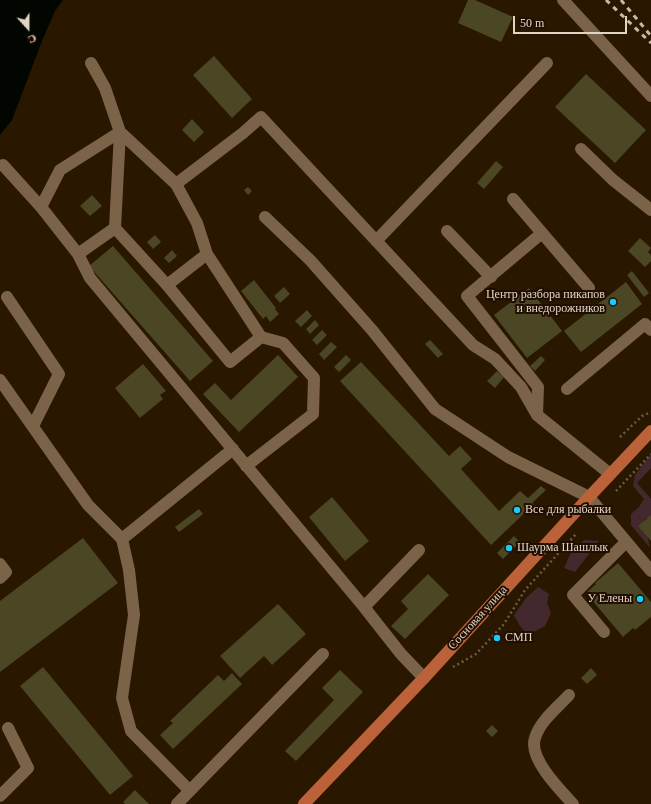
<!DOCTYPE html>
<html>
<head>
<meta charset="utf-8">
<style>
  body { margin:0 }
  #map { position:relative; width:651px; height:804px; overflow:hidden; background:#2a1700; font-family:Georgia,serif }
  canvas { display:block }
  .north { position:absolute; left:8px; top:8px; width:40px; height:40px; -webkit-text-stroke:3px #200e00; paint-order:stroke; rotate:159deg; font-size:11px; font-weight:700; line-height:16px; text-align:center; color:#e1d4c5 }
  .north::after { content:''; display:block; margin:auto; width:14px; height:18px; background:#e1d4c5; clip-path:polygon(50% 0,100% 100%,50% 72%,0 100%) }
  .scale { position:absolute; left:513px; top:16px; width:114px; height:18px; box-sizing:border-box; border:2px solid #e1d4c5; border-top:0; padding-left:5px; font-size:12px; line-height:14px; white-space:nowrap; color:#e1d4c5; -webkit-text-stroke:3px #200e00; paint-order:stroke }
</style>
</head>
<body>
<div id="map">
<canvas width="651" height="804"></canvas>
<div class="north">С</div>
<div class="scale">50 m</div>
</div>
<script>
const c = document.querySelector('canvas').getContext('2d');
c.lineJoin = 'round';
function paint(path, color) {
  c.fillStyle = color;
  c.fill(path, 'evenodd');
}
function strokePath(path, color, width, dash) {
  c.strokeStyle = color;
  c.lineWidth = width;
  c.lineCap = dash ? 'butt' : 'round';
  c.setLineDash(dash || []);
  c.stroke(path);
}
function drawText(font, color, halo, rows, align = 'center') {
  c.font = font + ' Georgia,serif';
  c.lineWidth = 4;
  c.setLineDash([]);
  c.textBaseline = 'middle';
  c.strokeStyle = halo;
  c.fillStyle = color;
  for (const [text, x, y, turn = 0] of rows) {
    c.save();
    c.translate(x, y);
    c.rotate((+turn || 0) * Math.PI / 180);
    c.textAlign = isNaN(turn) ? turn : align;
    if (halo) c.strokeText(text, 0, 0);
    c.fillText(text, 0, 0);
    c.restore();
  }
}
paint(new Path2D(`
  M651 454V468L637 483 651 499V518H646L641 525 648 538 650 548 631 525V514L639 507 644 499 633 486 635 475Z
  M584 540 599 541 575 572 564 568 571 552Z
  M538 587 549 594 547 603 551 613 545 626 528 635 520 626 514 615 526 598Z`), '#43292e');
paint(new Path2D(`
  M0 0H63L55 11 42 41 12 120 0 135Z`), '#010700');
paint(new Path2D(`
  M468 0H475L513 17 501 42 458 23Z
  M214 56 252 99 232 118 193 75Z
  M586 74 646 130 615 163 555 107Z
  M192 119 204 132 194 142 182 130Z
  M496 161 503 167 484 189 477 183Z
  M248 187 252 191 248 195 244 190Z
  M92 195 102 206 90 216 80 206Z
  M155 235 161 242 153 249 147 242Z
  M640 238 651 248 648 252 651 255V261L645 267 628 251Z
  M113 246 213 361 190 381 89 266Z
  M172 250 177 256 169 263 164 258Z
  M632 271 649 293 644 297 627 275Z
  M254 280 276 308 275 309 279 314 270 322 266 316 263 319 241 291Z
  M626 282 642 304 581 352 564 331Z
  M284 287 290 294 280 303 274 296Z
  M529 288 562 331 527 358 494 315Z
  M307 310 312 316 301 327 295 321Z
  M315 320 319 325 310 334 306 329Z
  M322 330 327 335 317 345 312 340Z
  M430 340 443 354 438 358 425 344Z
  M331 342 337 347 324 360 319 354Z
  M278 355 298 377 239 432 203 394 215 383 231 400Z
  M346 355 351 360 339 372 334 367Z
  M541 356 545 360 535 371 530 366Z
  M361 362 449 456 460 446 472 459 461 469 499 511 520 491 528 498 541 486 546 490 532 503 534 504 491 545 340 381Z
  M143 364 166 391 160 395 163 399 140 418 115 388Z
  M497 371 504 377 495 388 487 381Z
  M332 497 369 541 345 561 309 517Z
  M199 509 203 514 179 532 175 527Z
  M651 515V541L638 526Z
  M514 536 520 542 503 559 497 553Z
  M83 538 118 583 0 672V601Z
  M618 563 651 602V617L635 630 633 628 623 637 586 593 596 584 595 583Z
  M428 574 449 595 405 639 391 626 408 609 401 601Z
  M278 604 306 634 272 665 264 656 240 678 220 656Z
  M43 667 133 776 110 795 20 686Z
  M591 668 597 675 587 684 581 678Z
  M340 670 363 692 296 761 285 751 334 700 322 688Z
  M232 673 242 684 173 749 160 735 173 723 170 721 218 675 224 681Z
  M492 725 498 731 492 737 486 731Z
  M135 790 149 804H125L123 802Z`), '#4b4623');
strokePath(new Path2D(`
  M620 437 642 416 651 412
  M616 491 651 454
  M453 667 476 654 504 624 525 590 576 534`), '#6c5b47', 2.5, [2, 3]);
strokePath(new Path2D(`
  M563 0 651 96
  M581 149 613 180 651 210
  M3 165 41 207 78 254 90 278 364 607 401 654 424 678
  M176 184 243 133 261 117 473 345 495 359 521 387 537 415 610 474
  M513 199 589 288
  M41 207 60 170 120 132 176 184 197 223 207 254 261 337 283 343 314 378 313 414 246 466
  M265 217 310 260 372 330 435 409 508 457 589 497 651 571
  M115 228 167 285 230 362 261 337
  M447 231 491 277
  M376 241 547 63
  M78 254 115 228 120 132 105 88 91 63
  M167 285 207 254
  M7 297 59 374 33 426
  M0 380 88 505 122 539 129 570 134 615 122 698 131 731 190 791
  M567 389 645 324 651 330
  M537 415 538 387 467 296 542 233
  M122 539 233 449
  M0 564 6 572 0 578
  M364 607 419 550
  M604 632 573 595 626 542
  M569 695C558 707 540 721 535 738 528 758 560 790 573 804
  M0 796 28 768 8 728
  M177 804 323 654`), '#7a6348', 12);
strokePath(new Path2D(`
  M304 804 424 678 589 497 651 431`), '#bb623a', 12);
strokePath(new Path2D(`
  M606 0 651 43
  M621 0 651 36`), '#c7b9a9', 3, [5, 5]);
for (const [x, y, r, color] of [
  [613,302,4,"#1cc9fc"],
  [517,510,4,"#1cc9fc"],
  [509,548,4,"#1cc9fc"],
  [640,599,4,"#1cc9fc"],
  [497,638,4,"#1cc9fc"]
]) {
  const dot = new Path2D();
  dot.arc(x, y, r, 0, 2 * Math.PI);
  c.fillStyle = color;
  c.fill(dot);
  strokePath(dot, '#200e00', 1.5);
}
drawText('12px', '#e1d4c5', '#200e00', [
  ["Центр разбора пикапов",605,295,"right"],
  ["и внедорожников",605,309,"right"],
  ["Все для рыбалки",525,510],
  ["Шаурма Шашлык",517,548],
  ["У Елены",632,599,"right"],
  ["СМП",505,638]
], 'left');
drawText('12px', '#e1d4c5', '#200e00', [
  ["Сосновая улица",478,618,-48]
]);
</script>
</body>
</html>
